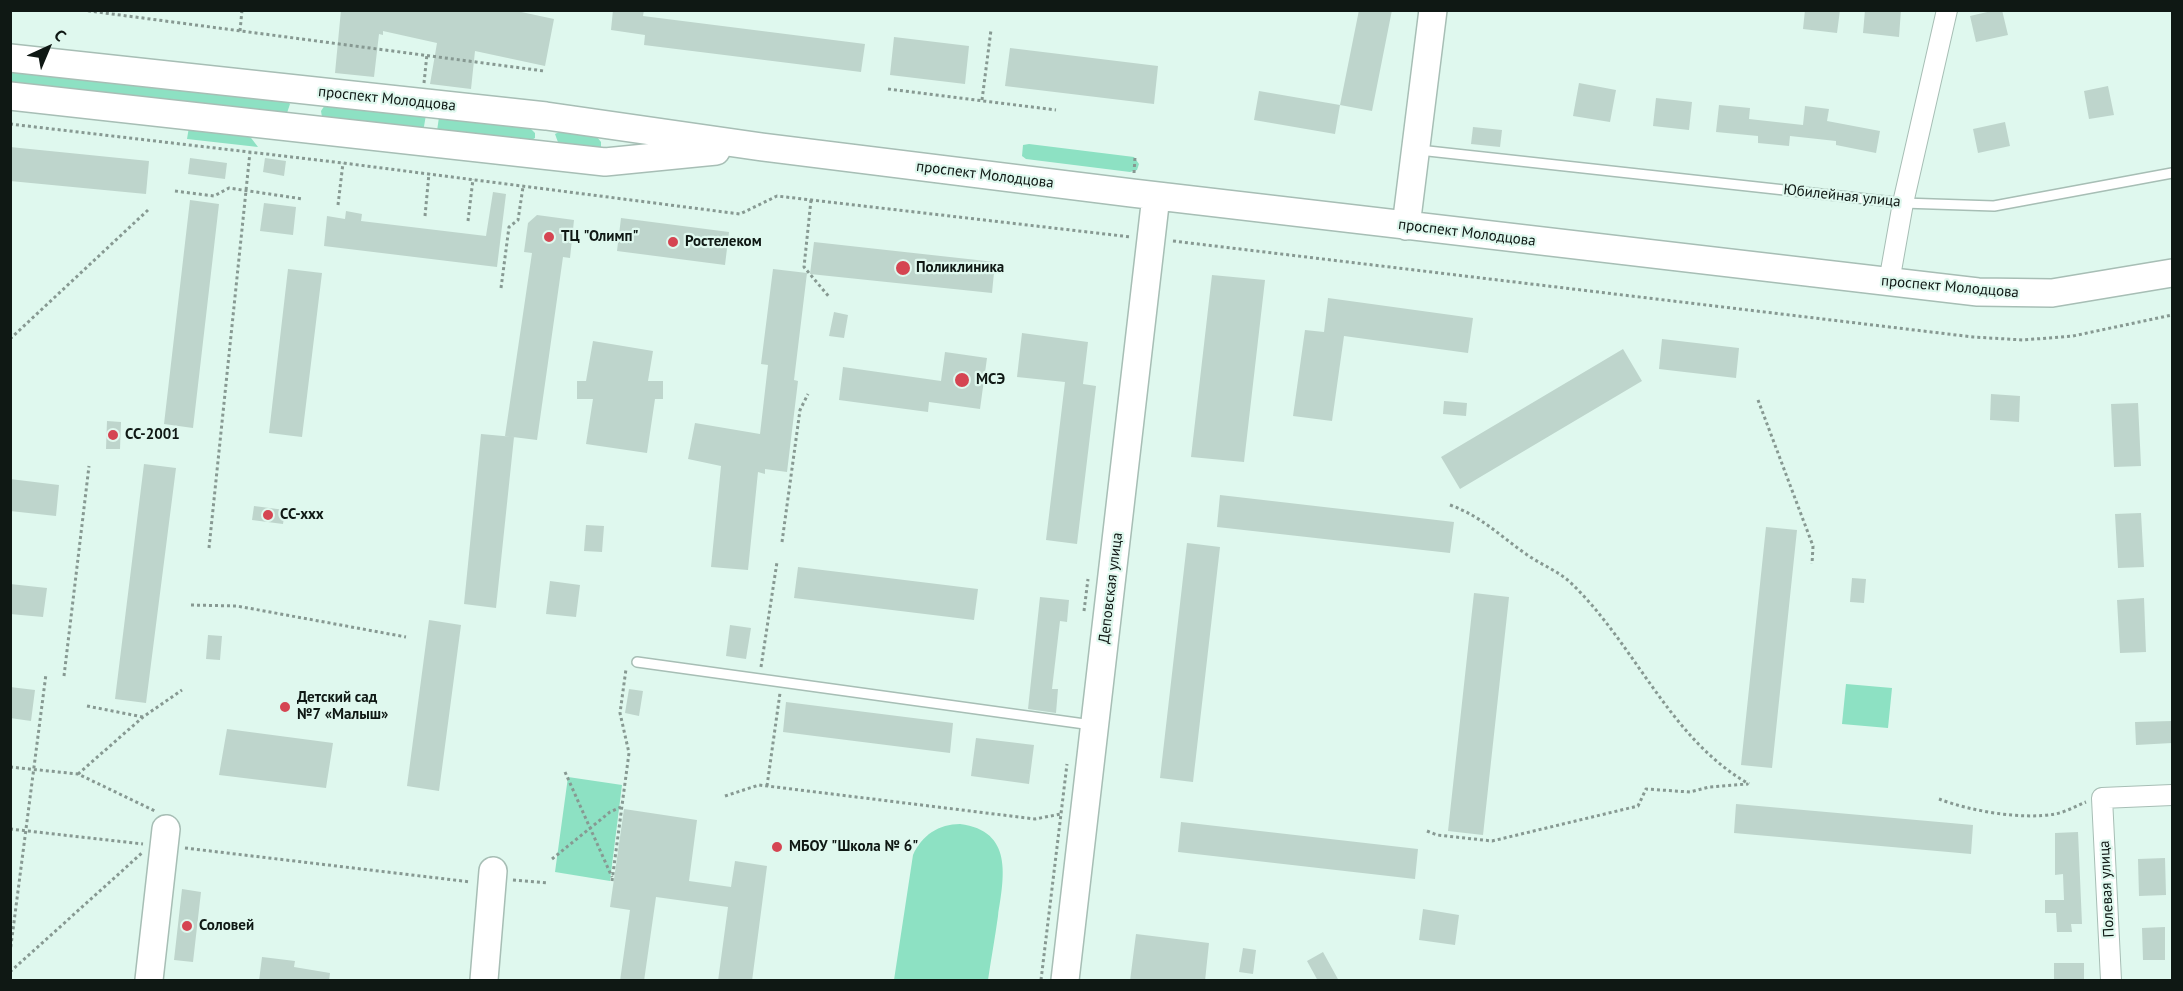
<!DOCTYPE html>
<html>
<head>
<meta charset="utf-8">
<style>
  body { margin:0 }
  #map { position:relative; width:2183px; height:991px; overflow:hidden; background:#dff8ee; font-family:"PT Sans",sans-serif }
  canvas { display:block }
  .frame { position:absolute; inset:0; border:12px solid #0f1814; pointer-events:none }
  .north { position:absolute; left:18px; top:18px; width:60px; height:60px; -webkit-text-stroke:4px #dff8ee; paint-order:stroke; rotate:44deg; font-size:16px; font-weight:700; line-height:24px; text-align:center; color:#0f1814 }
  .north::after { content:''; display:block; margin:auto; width:21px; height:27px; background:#0f1814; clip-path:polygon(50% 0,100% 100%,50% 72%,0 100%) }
</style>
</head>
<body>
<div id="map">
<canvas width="2183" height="991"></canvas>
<div class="frame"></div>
<div class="north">С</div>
</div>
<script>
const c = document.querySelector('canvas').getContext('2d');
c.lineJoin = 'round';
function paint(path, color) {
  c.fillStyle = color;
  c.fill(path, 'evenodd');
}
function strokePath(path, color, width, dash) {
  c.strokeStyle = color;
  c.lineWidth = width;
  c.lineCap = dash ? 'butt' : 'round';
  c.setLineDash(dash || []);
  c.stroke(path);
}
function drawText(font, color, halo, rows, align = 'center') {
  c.font = font + ' "PT Sans",sans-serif';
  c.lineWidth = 4.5;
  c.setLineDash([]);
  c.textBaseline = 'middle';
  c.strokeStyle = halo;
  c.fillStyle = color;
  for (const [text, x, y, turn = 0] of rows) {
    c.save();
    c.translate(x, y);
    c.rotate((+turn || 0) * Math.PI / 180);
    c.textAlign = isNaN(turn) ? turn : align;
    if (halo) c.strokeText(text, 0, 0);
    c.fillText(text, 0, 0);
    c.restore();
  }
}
paint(new Path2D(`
  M11 67 286 99 290 104 287 113 280 115 11 84Z
  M325 105 426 115 423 132 328 121 322 117 321 111Z
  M439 117 529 127 535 133V138L530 141 437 131Z
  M189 127 245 130 258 147 187 139Z
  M561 131 597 137 601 142V147L596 150 559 145 555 134Z
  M1029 144 1134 157 1139 164 1137 170 1130 172 1026 159 1022 156 1023 145Z
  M1846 684 1892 688 1888 728 1842 724Z
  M568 777 622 785 610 881 555 872Z
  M960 824C1014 831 1004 877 998 916 995 938 991 959 988 980H894L913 855C922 835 939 824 960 824Z`), '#8de1c3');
paint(new Path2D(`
  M341 10H512L554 19 545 66 475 51 471 89 430 84 437 43 383 31V35L379 34 374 77 335 73Z
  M613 10H644L643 16 865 44 861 72 644 45 645 35 611 30Z
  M1359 10H1392L1372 111 1340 105Z
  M1805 10H1840L1837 33 1803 29Z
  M1865 10H1901L1899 37 1863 33Z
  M1996 10H2002L2008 35 1976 42 1970 16Z
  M894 37 969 46 965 84 890 75Z
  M1010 48 1158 66 1154 104 1005 86Z
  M1579 83 1616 90 1610 122 1573 116Z
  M2108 86 2114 115 2089 119 2084 91Z
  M1259 91 1340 105 1335 134 1254 120Z
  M1656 98 1692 102 1689 130 1653 126Z
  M1719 105 1750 108 1749 119 1803 125 1805 106 1829 109 1827 121 1880 131 1876 153 1836 145V141L1790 136 1789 146 1758 143V136L1716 132Z
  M2005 122 2010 146 1978 153 1973 129Z
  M1473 127 1502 130 1500 147 1471 144Z
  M10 147 149 161 146 194 10 181Z
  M190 158 227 163 225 179 188 174Z
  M265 158 286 161 284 176 263 172Z
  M493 192 506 194 497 267 324 246 327 216 345 219 346 211 362 214 361 221 486 236Z
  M190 200 219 204 193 428 164 424Z
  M264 203 296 207 293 235 260 231Z
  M537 215 574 220 570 258 563 257 537 440 505 436 532 253 524 252 528 223Z
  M621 218 729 232 725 265 617 251Z
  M814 242 995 262 992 293 810 274Z
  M288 269 322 273 302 437 269 433Z
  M773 269 807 273 794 380 798 381 787 472 765 469V474L758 472 748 570 711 567 721 466 688 459 695 423 760 434 768 365 761 364Z
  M1212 275 1265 280 1244 462 1191 457Z
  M1328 298 1473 318 1468 353 1344 336 1332 421 1293 416 1305 330 1324 332Z
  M834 312 848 315 844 338 829 336Z
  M1022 333 1088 342 1083 384 1096 386 1077 544 1046 540 1065 382 1017 377Z
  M1662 339 1739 348 1736 378 1659 369Z
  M593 341 653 351 648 381H663V399H655L647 453 586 444 593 399H577V381H586Z
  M1623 349 1642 381 1460 489 1441 457Z
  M945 352 987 358 980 409 929 402 928 412 839 400 843 367 941 381Z
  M1991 394 2020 396 2019 422 1990 420Z
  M1444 401 1467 403 1466 416 1443 414Z
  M2138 403 2141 466 2114 467 2111 404Z
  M107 421 121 422 120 449H106Z
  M481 434 514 437 496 608 464 604Z
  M144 464 176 468 146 703 115 699Z
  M10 479 59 485 56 516 10 511Z
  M1220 495 1454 522 1450 553 1217 527Z
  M254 506 285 510 283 524 252 520Z
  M2141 513 2144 567 2118 568 2115 514Z
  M586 525 604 526 602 552 584 551Z
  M1766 527 1797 530 1772 768 1741 765Z
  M1187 543 1220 547 1193 782 1160 778Z
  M798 567 978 589 974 620 794 598Z
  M1852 578 1866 579 1864 603 1850 602Z
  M550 581 580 585 576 617 546 614Z
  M10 584 47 588 43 617 10 614Z
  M1474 593 1509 597 1483 835 1448 831Z
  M1040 597 1069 600 1067 622 1060 621 1052 689H1058L1056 713 1028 709Z
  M2144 598 2146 652 2120 653 2117 600Z
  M429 620 461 625 439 791 407 786Z
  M730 625 751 628 746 659 726 656Z
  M208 635 222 636 220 660 206 659Z
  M10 687 35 690 31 721 10 718Z
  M629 689 643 691 639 716 625 713Z
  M786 702 953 723 950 753 783 732Z
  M2172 721V743L2136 745 2135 722Z
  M227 729 333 743 326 788 219 775Z
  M976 738 1034 745 1029 784 971 776Z
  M1736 804 1973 825 1971 854 1734 833Z
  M624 809 697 820 689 881 731 887 735 861 767 866 752 981H718L728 907 656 897 644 981H620L630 910 610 907Z
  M1181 822 1418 849 1415 879 1178 852Z
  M2078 832 2082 924H2071L2072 932H2057L2056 913H2045V900H2064L2063 874 2055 875V833Z
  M2165 858 2166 895 2139 896 2138 859Z
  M182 889 201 892 193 962 174 960Z
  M1423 909 1459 915 1455 945 1419 940Z
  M2165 927V960H2143L2142 928Z
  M1136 934 1209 943 1205 981H1130Z
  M1243 948 1256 950 1253 974 1239 972Z
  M1323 952 1339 981H1318L1307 961Z
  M262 957 295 961 294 967 330 973 329 981H259Z
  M2054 963H2084V981H2054Z`), '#bed5cc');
const lane = new Path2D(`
  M1419 150 1903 203 1994 206 2172 173
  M637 662 1092 725`);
const street = new Path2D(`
  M1889 282 1903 203 1947 10
  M2111 980 2102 798 2172 795`);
const secondary = new Path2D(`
  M10 58 546 116 762 147 1132 193 1978 292 2052 293 2172 273
  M10 96 605 162 716 151
  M1406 226 1433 10
  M149 980 166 829
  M484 980 493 871
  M1065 980 1156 196`);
strokePath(lane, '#a7beb5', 12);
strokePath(street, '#a7beb5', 22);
strokePath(secondary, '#a7beb5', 30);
strokePath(new Path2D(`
  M82 10 544 71
  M240 31 242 10
  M424 83 427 54
  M888 89 1056 110
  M982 100 991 30
  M10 124 343 163 740 214 777 196 1131 237
  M1134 173 1135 157
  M175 191 214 196 229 188 303 199
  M811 200 804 267 830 298
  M338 205 343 163
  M425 216 429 173
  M468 221 473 179
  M1173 241 1973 337 2023 340 2073 336 2172 315
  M501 288 509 227 518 220 523 187
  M10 339 148 210
  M1758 400 1813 546 1812 564
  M1450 505C1481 516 1500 536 1526 554 1541 565 1559 571 1572 584 1636 646 1670 739 1749 784
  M782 542 800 410 808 394
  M209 548 250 152
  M191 605 237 606 406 637
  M1084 611 1088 579
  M761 667 777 562
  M64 676 89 466
  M87 706 143 717
  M10 767 78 774 155 811
  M565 772 612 877
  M78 774 143 717 182 690
  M767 786 780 693
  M725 796 759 785 1035 819 1061 814
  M1939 799C1970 811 2022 820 2055 814 2066 812 2076 806 2086 802
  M10 829 143 844
  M1427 831 1437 835 1492 841 1638 806 1646 789 1690 792 1709 787 1748 784
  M185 848 471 882
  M552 859 610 812 621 807
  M513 880 548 883
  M612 881 629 753 620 713 626 669
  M10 953 46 674
  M10 972 143 852
  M1041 980 1067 764`), '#879992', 3, [3, 3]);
strokePath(lane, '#fff', 9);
strokePath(street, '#fff', 20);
strokePath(secondary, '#fff', 27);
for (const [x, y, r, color] of [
  [549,237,6,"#d54552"],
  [673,242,6,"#d54552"],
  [903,268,8,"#d54552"],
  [962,380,8,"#d54552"],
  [113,435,6,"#d54552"],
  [268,515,6,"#d54552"],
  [285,707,6,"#d54552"],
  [777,847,6,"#d54552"],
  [187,926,6,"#d54552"]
]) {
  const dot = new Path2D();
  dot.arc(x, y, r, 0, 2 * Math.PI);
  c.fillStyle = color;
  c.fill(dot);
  strokePath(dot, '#dff8ee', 2);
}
drawText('15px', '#0f1814', '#dff8ee', [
  ["проспект Молодцова",387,99,6],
  ["проспект Молодцова",985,175,7],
  ["Юбилейная улица",1842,196,6],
  ["проспект Молодцова",1467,233,7],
  ["проспект Молодцова",1950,287,5],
  ["Деповская улица",1111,588,-83],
  ["Полевая улица",2107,889,-93]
]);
drawText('bold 15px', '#0f1814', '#dff8ee', [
  ["ТЦ \"Олимп\"",561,237],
  ["Ростелеком",685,242],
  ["Поликлиника",916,268],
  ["МСЭ",976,380],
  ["СС-2001",125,435],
  ["СС-ххх",280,515],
  ["Детский сад",297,698],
  ["№7 «Малыш»",297,715],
  ["МБОУ \"Школа № 6\"",789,847],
  ["Соловей",199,926]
], 'left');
</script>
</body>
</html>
